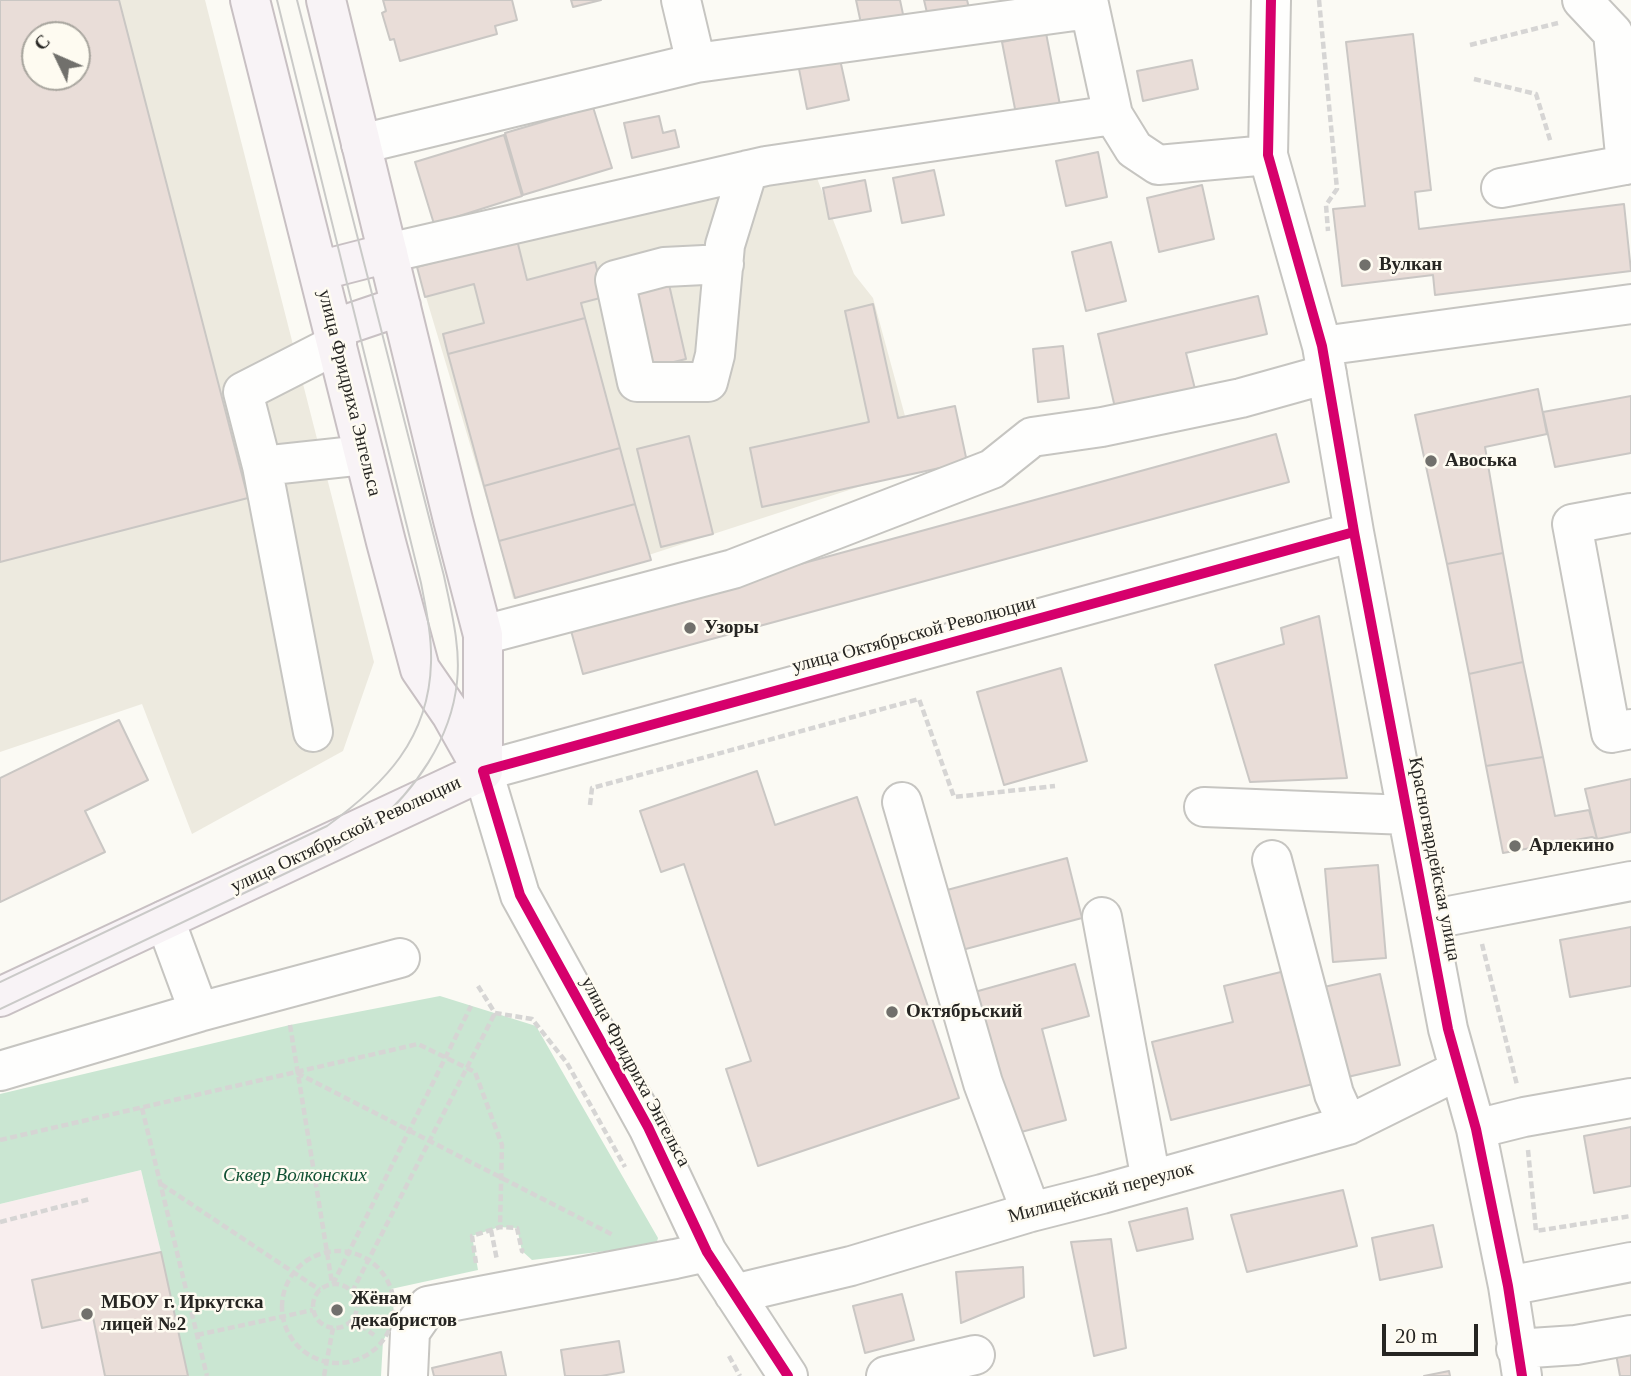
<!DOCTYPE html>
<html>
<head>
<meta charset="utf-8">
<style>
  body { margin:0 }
  #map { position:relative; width:1631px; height:1376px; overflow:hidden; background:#fbfaf4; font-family:"Times New Roman",serif }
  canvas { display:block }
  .north { position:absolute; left:21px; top:21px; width:70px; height:70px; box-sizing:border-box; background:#fefbf1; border:2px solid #a8a59e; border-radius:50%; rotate:314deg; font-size:19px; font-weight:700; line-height:28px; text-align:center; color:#262522 }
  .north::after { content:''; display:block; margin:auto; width:24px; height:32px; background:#71706c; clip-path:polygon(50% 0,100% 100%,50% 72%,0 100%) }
  .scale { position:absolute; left:1382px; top:1324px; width:96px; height:32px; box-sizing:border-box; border:4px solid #262522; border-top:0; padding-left:9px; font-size:21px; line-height:24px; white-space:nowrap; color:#262522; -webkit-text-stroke:5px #fefbf1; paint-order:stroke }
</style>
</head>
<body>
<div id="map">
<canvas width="1631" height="1376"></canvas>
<div class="north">С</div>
<div class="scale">20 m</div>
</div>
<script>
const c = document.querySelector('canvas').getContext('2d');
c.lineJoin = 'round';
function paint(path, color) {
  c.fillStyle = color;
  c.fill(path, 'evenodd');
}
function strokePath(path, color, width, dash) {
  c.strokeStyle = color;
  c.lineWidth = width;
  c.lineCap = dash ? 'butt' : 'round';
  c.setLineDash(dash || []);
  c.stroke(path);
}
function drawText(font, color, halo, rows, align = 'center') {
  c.font = font + ' "Times New Roman",serif';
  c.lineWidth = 5;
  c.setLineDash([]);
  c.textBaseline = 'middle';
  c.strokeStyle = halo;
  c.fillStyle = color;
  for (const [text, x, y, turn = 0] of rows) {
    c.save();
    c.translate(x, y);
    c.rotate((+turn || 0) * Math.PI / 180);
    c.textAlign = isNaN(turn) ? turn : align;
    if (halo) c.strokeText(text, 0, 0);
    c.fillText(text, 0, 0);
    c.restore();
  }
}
paint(new Path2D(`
  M0 0H205L374 662 343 751 192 834 142 704 0 752ZM35 35H77V77H35Z
  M815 173 854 274 873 298 905 416 960 454 513 599 499 541 417 267 517 240Z`), '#edeadf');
paint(new Path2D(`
  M141 1170 161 1252 188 1376H0V1204Z`), '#f8eeee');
paint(new Path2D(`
  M440 996 536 1026 658 1238 656 1245 532 1260 522 1251 517 1228 499 1227 472 1236 478 1270 391 1289 393 1302 394 1315 390 1328 383 1341 381 1376H188L161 1252 141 1170 0 1204V1094L290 1025Z`), '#cae6d2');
const building = new Path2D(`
  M0 0H119L248 498 0 562ZM35 35H77V77H35Z
  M383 0H512L517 20 495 26 497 34 400 61 394 39 390 40 382 13 386 11Z
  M571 0H601L573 7Z
  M856 0H900L904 19 862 28Z
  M924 0H967L969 8 928 17Z
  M1046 33 1060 105 1016 114 1002 42Z
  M1413 34 1431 190 1415 192 1419 229 1624 204 1631 271 1435 295 1433 275 1342 286 1333 209 1365 206 1346 42Z
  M839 55 849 100 807 109 798 64Z
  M1192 60 1198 89 1143 101 1137 71Z
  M593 107 612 168 523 195 505 133Z
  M659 116 663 133 675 130 679 147 632 158 624 123Z
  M504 135 522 196 434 224 415 162Z
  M1098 152 1107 197 1066 206 1056 161Z
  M934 170 944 215 902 223 893 178Z
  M865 180 871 211 829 219 823 188Z
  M1202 185 1214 239 1159 252 1147 198Z
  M517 240 527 280 595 262 604 297 581 303 585 318 448 354 443 334 484 323 474 284 425 297 417 267Z
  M1111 242 1126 301 1086 311 1072 252Z
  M668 280 686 359 649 368 631 288Z
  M1258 296 1267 334 1186 353 1196 393 1116 412 1098 334Z
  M873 304 898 418 955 406 967 462 762 507 750 448 869 422 845 311Z
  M585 318 620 448 484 486 448 354Z
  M1063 346 1069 398 1038 402 1033 349Z
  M1538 389 1547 434 1485 447 1503 553 1447 564 1415 415Z
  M1631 396V453L1555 467 1543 412Z
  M1276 434 1289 482 583 674 570 627Z
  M689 436 713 534 661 547 637 449Z
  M620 448 635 504 499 541 484 486Z
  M635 504 651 560 515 598 499 541Z
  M1503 553 1523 662 1469 674 1447 564Z
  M1319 616 1347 778 1250 782 1215 665 1284 644 1281 628Z
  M1523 662 1543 757 1486 766 1469 674Z
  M1061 668 1087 761 1004 785 977 692Z
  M119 720 148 780 85 811 105 852 0 902V778Z
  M1543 757 1555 816 1589 810 1597 839 1592 837 1503 853 1486 766Z
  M757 771 775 825 857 797 959 1098 758 1166 726 1069 751 1061 684 864 661 872 640 811Z
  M1631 779V832L1597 839 1585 789Z
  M1067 858 1082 918 962 950 947 890Z
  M1378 865 1386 958 1333 962 1325 869Z
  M1631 927V986L1570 997 1560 940Z
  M1075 964 1089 1016 1042 1029 1066 1120 1010 1135 971 993Z
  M1289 970 1317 1083 1171 1120 1152 1042 1233 1022 1224 986Z
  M1380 974 1400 1065 1343 1078 1324 987Z
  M1631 1127V1186L1594 1193 1584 1136Z
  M1343 1190 1357 1246 1247 1272 1231 1215Z
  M1187 1208 1193 1239 1137 1251 1129 1222Z
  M1433 1225 1442 1267 1380 1280 1372 1238Z
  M1111 1239 1126 1348 1094 1356 1071 1242Z
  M161 1252 188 1376H105L93 1317 42 1328 32 1280Z
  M1023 1267 1024 1297 961 1323 956 1272Z
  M902 1294 914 1340 865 1353 853 1306Z
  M619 1341 624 1372 601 1376H565L561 1350Z
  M1631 1351V1376H1620L1616 1354Z
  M501 1352 506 1376H434L432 1368Z
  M1449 1371 1450 1376H1424Z`);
paint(building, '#e9ddd8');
strokePath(building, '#cac7c4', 2);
const minor = new Path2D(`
  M681 0 696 63
  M1088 0 1113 115 1134 149 1158 165 1268 155
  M1271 0 1268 155 1322 346 1354 532 1448 1029 1476 1129 1508 1286 1522 1376
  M1582 0 1613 33 1626 165
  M361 144 696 63 1089 9
  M1501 188 1631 164
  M388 253 766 166 1113 115
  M724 264 664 267 615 280 637 382H708L715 355 725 245 748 170
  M337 344 243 392 262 466 364 455
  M1322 346 1631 304
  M262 466 313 732
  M1631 513 1572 524 1611 733 1631 729
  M483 635 733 569 992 469 1032 437 1102 427 1241 398 1327 374
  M902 802 983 1083 1031 1212
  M1204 807 1408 815
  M1272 860 1334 1094 1348 1125
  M1102 917 1151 1180
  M165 920 199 1012 400 958
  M1428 920 1631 881
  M0 1071 199 1012
  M1476 1129 1524 1117 1631 1098
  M1508 1286 1631 1262
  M734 1294 851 1266 1031 1212 1102 1194 1348 1125 1459 1070
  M1516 1349 1576 1345 1631 1335
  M408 1376 410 1332 428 1306 675 1259 707 1252
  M788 1376 707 1252 648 1127 520 895 483 771 1354 532
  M886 1376 975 1355`);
const major = new Path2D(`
  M250 0 386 542 420 669 451 714 483 771
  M326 0 453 520 483 635V769
  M318 271 388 253
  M333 329 401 306
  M0 997 483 771`);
strokePath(minor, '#c6c5c1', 42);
strokePath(major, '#c8c0c3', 42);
strokePath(new Path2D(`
  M1319 0 1337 189 1326 205 1328 231
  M1470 45 1558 23
  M1474 79 1536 94 1551 143
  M590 805 592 788 919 699 954 797 1055 786
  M1482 944 1517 1085
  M478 986 495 1013 532 1019 567 1063 625 1167
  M290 1025 332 1283
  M297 1073 613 1235
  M142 1108 207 1376
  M0 1140 418 1044 475 1072 502 1145 500 1227
  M1528 1150 1536 1231 1631 1216
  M161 1184 320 1290
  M0 1222 90 1199
  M491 1230 497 1260
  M282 1307a56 56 0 1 1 112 0a56 56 0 1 1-112 0Z
  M476 1263 472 1236 500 1227 517 1228 522 1251 524 1252
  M333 1284 471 1006
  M313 1306a22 22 0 1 1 44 0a22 22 0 1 1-44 0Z
  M352 1292 495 1013
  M352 1319 374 1335
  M197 1335 313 1310
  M729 1356 740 1376
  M324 1376 333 1328`), '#d6d5d4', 4.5, [7, 3.5]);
strokePath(minor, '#fefefd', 38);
strokePath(major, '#f8f3f6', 38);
strokePath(new Path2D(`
  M0 982 327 826C385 784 429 739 431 663 432 636 426 609 421 583L277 0
  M0 1009 341 847C351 841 363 834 372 827 415 790 451 740 457 682 461 647 451 610 444 576L297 0`), '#cacac8', 2);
strokePath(new Path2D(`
  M1271 0 1268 155 1322 346 1354 532 1448 1029 1476 1129 1508 1286 1522 1376
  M788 1376 707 1252 648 1127 520 895 483 771 1354 532`), '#d6006c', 10);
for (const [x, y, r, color] of [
  [1365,265,7,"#71706c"],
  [1431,461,7,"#71706c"],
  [690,628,7,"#71706c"],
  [1515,846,7,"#71706c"],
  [892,1012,7,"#71706c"],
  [337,1310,7,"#71706c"],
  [87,1314,7,"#71706c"]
]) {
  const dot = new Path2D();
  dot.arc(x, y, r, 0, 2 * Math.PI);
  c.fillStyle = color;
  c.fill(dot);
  strokePath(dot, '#fefbf1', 2.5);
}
drawText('bold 19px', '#262522', '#fefbf1', [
  ["Вулкан",1379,265],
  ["Авоська",1445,461],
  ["Узоры",704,628],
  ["Арлекино",1529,846],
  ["Октябрьский",906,1012],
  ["Жёнам",351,1299],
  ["декабристов",351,1321],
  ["МБОУ г. Иркутска",101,1303],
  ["лицей №2",101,1325]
], 'left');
drawText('19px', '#262522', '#fefbf1', [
  ["улица Фридриха Энгельса",349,393,76],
  ["улица Октябрьской Революции",914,635,-15],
  ["улица Октябрьской Революции",346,835,-25],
  ["Красногвардейская улица",1434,859,79],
  ["улица Фридриха Энгельса",635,1072,62],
  ["Милицейский переулок",1101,1193,-15]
]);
drawText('italic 19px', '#115134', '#fefbf1', [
  ["Сквер Волконских",295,1176]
]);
</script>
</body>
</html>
